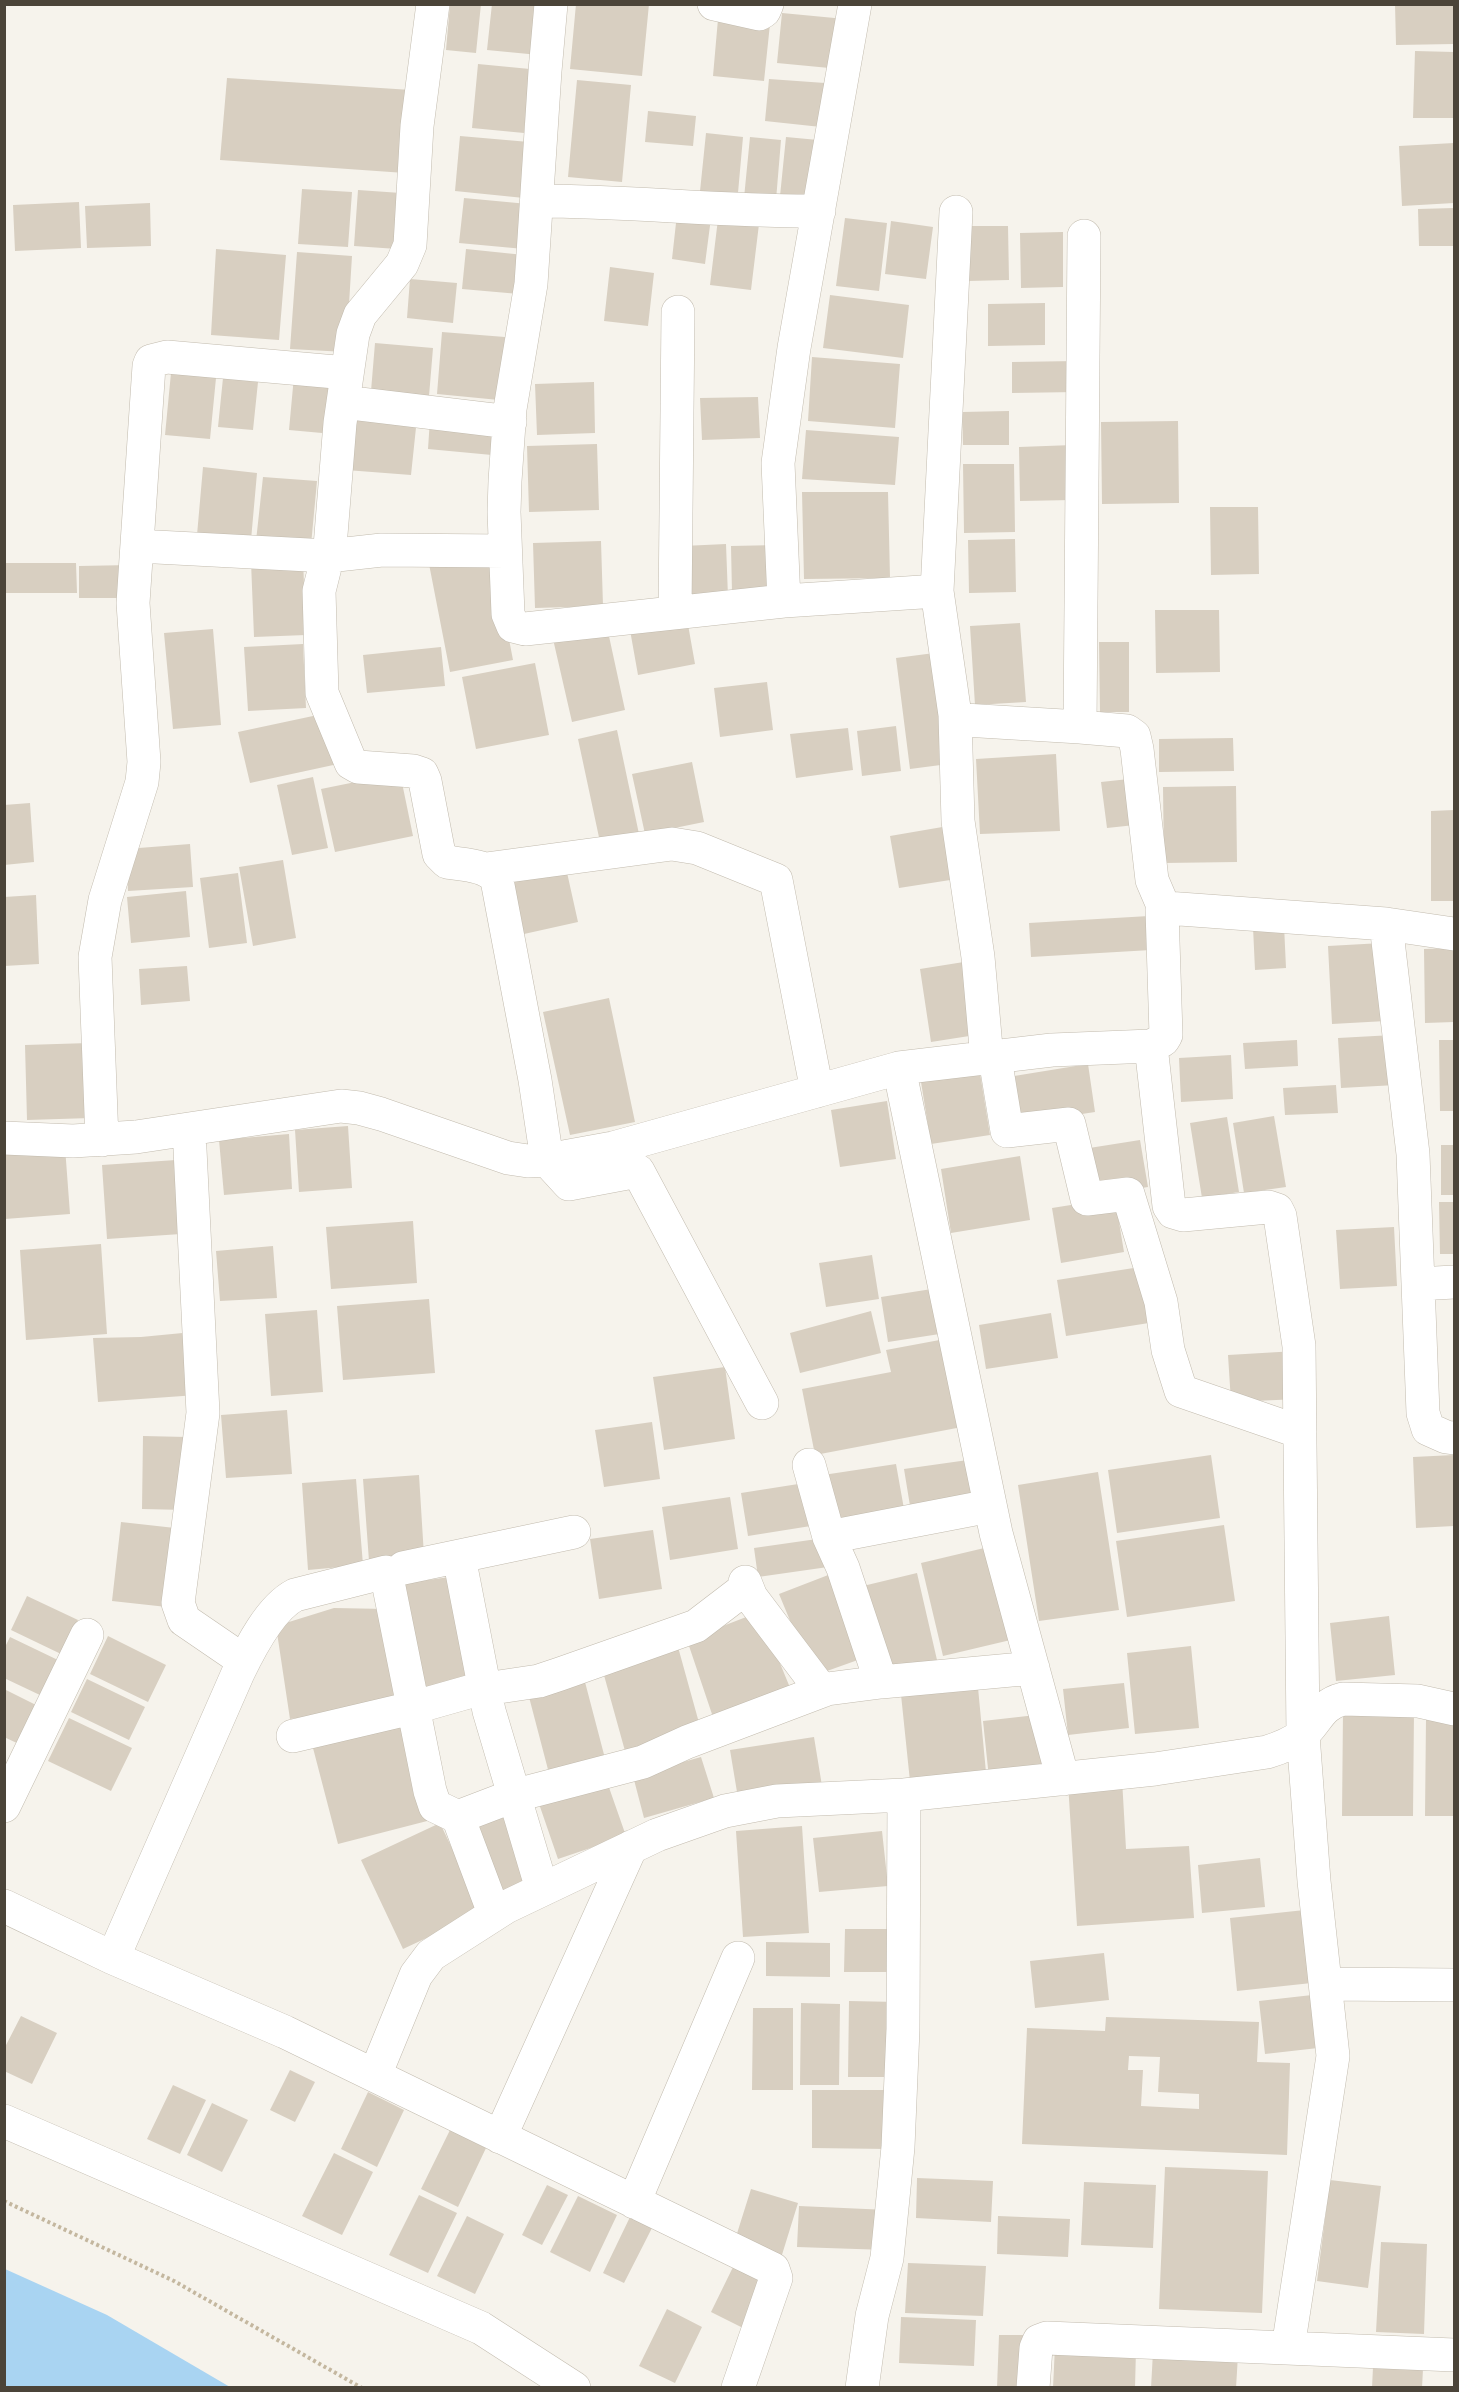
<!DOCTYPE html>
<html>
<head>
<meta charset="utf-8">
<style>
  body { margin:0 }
  #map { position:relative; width:1459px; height:2392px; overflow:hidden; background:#f6f3ec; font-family:"Titillium Web",sans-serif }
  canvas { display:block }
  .frame { position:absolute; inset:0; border:6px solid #4b4439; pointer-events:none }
</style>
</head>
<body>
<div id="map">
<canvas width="1459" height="2392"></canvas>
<div class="frame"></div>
</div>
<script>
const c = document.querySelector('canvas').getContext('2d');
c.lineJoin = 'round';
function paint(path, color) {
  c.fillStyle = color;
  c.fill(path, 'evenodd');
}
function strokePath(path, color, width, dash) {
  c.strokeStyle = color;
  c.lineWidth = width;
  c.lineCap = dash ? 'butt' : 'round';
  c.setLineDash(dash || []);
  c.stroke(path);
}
paint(new Path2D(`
  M5 2269 107 2315 230 2387H5Z`), '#a9d4f2');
paint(new Path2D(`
  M450 4H481L476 53 446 50Z
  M492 4H543L539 55 487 50Z
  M576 4H649L642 76 570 69Z
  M1395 4H1454V44L1396 45Z
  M782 13 845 19 840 69 777 63Z
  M718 19 770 24 764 81 713 76Z
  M1415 51 1454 52V118H1413Z
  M478 64 530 69 524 133 472 128Z
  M227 78 411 90 405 173 220 160Z
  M769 79 825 83 821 127 765 121Z
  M577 80 631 85 622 182 568 177Z
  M648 111 696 116 693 146 645 142Z
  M706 133 743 137 737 204 699 201Z
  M460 136 529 142 524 198 455 191Z
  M750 137 781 140 776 200 744 198Z
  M786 137 818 140 812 199 780 196Z
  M1454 143V203L1402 206 1399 146Z
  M302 189 352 192 348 247 298 244Z
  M358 190 401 193 397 249 354 246Z
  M464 198 528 204 524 249 459 243Z
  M79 202 81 248 15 251 13 205Z
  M150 203 151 246 87 248 85 206Z
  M1454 208V246H1419L1418 209Z
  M677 214 711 218 705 264 672 259Z
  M845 218 887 223 879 291 836 286Z
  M718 219 759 224 751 290 710 285Z
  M891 221 933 227 926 279 885 274Z
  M967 226H1008L1009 280 968 281Z
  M1063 232V287L1021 288 1020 233Z
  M216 249 286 255 279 340 211 335Z
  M466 249 524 255 519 294 462 289Z
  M297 252 352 256 346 352 290 349Z
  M610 267 654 273 648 326 604 321Z
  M410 279 457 283 453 323 407 318Z
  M830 295 909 305 903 358 823 348Z
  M1045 303V345L988 346V304Z
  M442 332 505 337 499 400 437 394Z
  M375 343 433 348 429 396 371 391Z
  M812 357 900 364 895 428 808 421Z
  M1077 361V392L1012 393V362Z
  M171 373 216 378 210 439 165 435Z
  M294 376 339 380 333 434 289 430Z
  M223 378 258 382 253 430 218 427Z
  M594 382 595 433 537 435 535 384Z
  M758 397 760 438 702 440 700 398Z
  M1009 411V445H963L962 412Z
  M352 412 417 418 411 475 346 470Z
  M430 419 495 424 492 455 428 449Z
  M1178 421 1179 503 1102 504 1101 422Z
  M806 430 899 437 895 485 802 479Z
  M597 444 599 510 529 512 527 446Z
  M1073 445V500L1020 501 1019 447Z
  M963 464H1014L1015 532 964 533Z
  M203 467 257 473 251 540 197 535Z
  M263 477 317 481 311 545 256 541Z
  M802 492H888L890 578 804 579Z
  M1210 507H1258L1259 574 1211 575Z
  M1015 539 1016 592 969 593 968 540Z
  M601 541 603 606 535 608 533 543Z
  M726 544 728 597 684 598 683 546Z
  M778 545 780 592 732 593 731 546Z
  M492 551 513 660 450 672 429 564Z
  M303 559 306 635 254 637 251 562Z
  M4 563H76L77 593H4Z
  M131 565 132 598H79V566Z
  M1155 610H1219L1220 672 1156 673Z
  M687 619 695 664 638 675 630 630Z
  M1020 623 1026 702 975 705 970 626Z
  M607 627 625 710 572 722 553 639Z
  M213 629 221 725 173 729 164 633Z
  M1099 642H1129V712H1100Z
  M303 644 306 708 248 711 244 647Z
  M441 647 445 686 367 693 363 655Z
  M942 652 956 763 910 769 896 658Z
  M535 663 549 735 476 749 462 677Z
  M767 682 773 730 720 737 714 688Z
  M327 713 338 764 250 783 238 732Z
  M896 726 901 771 862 776 857 731Z
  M848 728 853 770 796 778 790 734Z
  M617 730 639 834 600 842 578 739Z
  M1233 738 1234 771 1159 772V739Z
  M1056 754 1060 831 980 834 976 759Z
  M692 762 704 822 645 834 632 774Z
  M400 773 413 836 335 852 321 789Z
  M313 777 328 848 292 855 277 785Z
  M1129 779 1135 825 1107 828 1101 782Z
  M1236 786 1237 862 1164 863 1163 787Z
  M30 803 34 862 4 865V805Z
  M1454 810V901H1431V811Z
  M954 825 963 878 899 888 890 836Z
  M190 844 193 887 128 891 126 849Z
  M283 860 296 938 253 946 239 867Z
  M566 868 578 922 524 934 513 879Z
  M238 873 247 943 209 948 200 878Z
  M186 891 190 937 131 943 127 897Z
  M36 895 39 964 4 966V897Z
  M1149 916 1151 950 1031 957 1029 923Z
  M1284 925 1286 968 1255 970 1253 927Z
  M1382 943 1386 1021 1332 1024 1328 946Z
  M1454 948V1022L1425 1023 1424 949Z
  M970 961 982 1034 931 1042 920 969Z
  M187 966 190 1001 141 1005 139 969Z
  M609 998 635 1122 570 1135 543 1012Z
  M1393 1035 1396 1085 1341 1088 1338 1038Z
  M1297 1040 1298 1066 1245 1069 1243 1043Z
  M1439 1040H1454V1111H1440Z
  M89 1043 91 1118 27 1120 25 1045Z
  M1231 1055 1233 1099 1181 1102 1179 1058Z
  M1088 1064 1095 1112 1016 1124 1008 1077Z
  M980 1073 990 1135 931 1144 921 1082Z
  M1336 1085 1338 1113 1285 1115 1283 1088Z
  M887 1101 896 1159 840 1167 831 1110Z
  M1274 1116 1286 1187 1244 1193 1233 1123Z
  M1227 1117 1239 1192 1202 1198 1190 1123Z
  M348 1126 352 1188 299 1192 295 1130Z
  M289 1134 292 1189 224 1195 219 1140Z
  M1140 1140 1148 1187 1091 1196 1083 1149Z
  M1441 1145H1454V1195H1441Z
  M65 1147 70 1214 5 1219 4 1151Z
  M1020 1156 1030 1220 951 1233 941 1169Z
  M176 1160 181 1234 107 1239 102 1165Z
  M1115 1198 1124 1252 1061 1263 1052 1208Z
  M1439 1202H1454V1254H1440Z
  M413 1221 417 1283 331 1289 326 1227Z
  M1394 1227 1397 1286 1340 1289 1336 1230Z
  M101 1244 107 1334 26 1340 20 1250Z
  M273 1246 277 1298 220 1301 216 1251Z
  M872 1255 879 1299 826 1307 819 1263Z
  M1140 1267 1149 1323 1066 1336 1057 1280Z
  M938 1288 946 1333 888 1342 881 1297Z
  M429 1299 435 1373 343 1380 337 1306Z
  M317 1310 323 1392 271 1396 265 1314Z
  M871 1311 881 1353 800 1373 790 1333Z
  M1051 1313 1058 1358 986 1369 979 1325Z
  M193 1332 197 1395 98 1402 93 1338 141 1337Z
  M945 1339 962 1427 815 1455 802 1389 891 1372 886 1350Z
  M1296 1351 1299 1399 1231 1402 1228 1355Z
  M725 1367 735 1439 664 1450 653 1377Z
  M287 1410 292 1474 226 1478 221 1415Z
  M652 1422 660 1479 604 1487 595 1430Z
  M143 1436 187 1437 186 1510 142 1509Z
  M1211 1455 1220 1518 1117 1533 1108 1470Z
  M1454 1455V1526L1416 1528 1413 1457Z
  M975 1459 981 1501 911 1512 904 1469Z
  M896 1464 904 1509 830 1520 823 1475Z
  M1098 1472 1119 1610 1039 1621 1018 1485Z
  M419 1475 424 1556 369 1561 363 1479Z
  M356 1479 363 1565 308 1570 302 1483Z
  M811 1482 817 1525 748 1536 741 1493Z
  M730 1497 738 1549 670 1560 662 1507Z
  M121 1522 184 1529 176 1608 112 1601Z
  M1224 1525 1235 1601 1127 1617 1116 1541Z
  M653 1530 662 1589 599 1599 590 1539Z
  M824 1538 828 1567 758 1577 754 1548Z
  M997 1545 1019 1638 943 1656 921 1563Z
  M836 1572 869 1656 813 1676 779 1594Z
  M917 1573 937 1660 884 1673 863 1586Z
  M457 1576 473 1682 415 1691 399 1584Z
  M27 1596 78 1620 61 1654 11 1630Z
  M334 1608 387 1609 401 1703 290 1719 276 1626Z
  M759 1612 793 1695 716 1726 687 1640Z
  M1389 1616 1395 1675 1336 1681 1330 1623Z
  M108 1636 166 1665 148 1702 90 1674Z
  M10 1637 60 1661 42 1696 4 1678V1649Z
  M1191 1646 1199 1728 1135 1734 1127 1653Z
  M678 1647 701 1730 625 1751 602 1668Z
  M977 1677 987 1783 911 1791 900 1685Z
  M87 1679 145 1707 129 1740 71 1712Z
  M585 1682 607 1766 551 1781 529 1697Z
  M1124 1683 1129 1728 1068 1735 1063 1689Z
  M4 1689 40 1707 21 1745 4 1737Z
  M1343 1711H1414L1413 1816H1342Z
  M1045 1714 1051 1772 989 1778 983 1721Z
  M69 1718 132 1748 111 1791 48 1761Z
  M1426 1718 1454 1719V1816H1425Z
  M405 1724 431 1820 338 1844 313 1748Z
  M814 1737 822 1786 738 1798 730 1750Z
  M701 1757 714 1798 644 1818 633 1776Z
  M605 1776 626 1836 558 1859 537 1798Z
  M1122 1779 1126 1849 1189 1846 1194 1918 1077 1926 1068 1783Z
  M505 1804 534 1887 498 1899 469 1816Z
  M440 1823 482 1912 403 1949 361 1860Z
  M802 1826 809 1933 743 1937 736 1831Z
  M882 1831 888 1886 819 1892 813 1838Z
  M1260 1858 1265 1907 1202 1913 1198 1865Z
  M1314 1909 1321 1982 1237 1991 1230 1918Z
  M845 1929H899L898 1972H844Z
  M766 1942 830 1943V1977L766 1976Z
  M1104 1953 1109 2000 1035 2008 1030 1961Z
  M1321 1994 1327 2047 1265 2054 1259 2001Z
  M849 2001 898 2002 897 2077H848Z
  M801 2003 840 2004 839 2085H800Z
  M753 2008H793V2090H752Z
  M21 2016 57 2033 32 2084 4 2071V2049Z
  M1106 2017 1259 2022 1257 2062 1290 2063 1287 2155 1022 2144 1027 2028 1105 2031ZM1129 2056 1160 2057 1158 2092 1199 2094V2109L1141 2106 1143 2070H1128Z
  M290 2070 315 2082 295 2122 270 2110Z
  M173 2085 206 2100 180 2154 147 2139Z
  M812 2090H888V2149L812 2148Z
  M368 2092 404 2110 377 2167 341 2149Z
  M212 2103 248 2120 222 2172 187 2155Z
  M450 2130 486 2148 458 2207 421 2189Z
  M334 2153 373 2172 342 2235 302 2216Z
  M1165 2167 1268 2171 1262 2313 1159 2309Z
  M917 2178 993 2181 991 2222 916 2218Z
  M1330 2180 1381 2186 1368 2288 1317 2281Z
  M1084 2182 1156 2185 1153 2248 1081 2245Z
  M547 2185 568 2195 542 2245 522 2235Z
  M751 2189 798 2203 781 2258 734 2243Z
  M419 2195 457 2213 428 2273 389 2255Z
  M578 2196 617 2215 590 2272 550 2252Z
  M799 2206 888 2210 886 2250 797 2247Z
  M467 2216 504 2234 475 2294 437 2276Z
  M998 2216 1070 2219 1068 2257 997 2254Z
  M630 2217 652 2228 624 2283 603 2273Z
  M1381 2242 1427 2244 1424 2334 1376 2332Z
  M735 2263 769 2279 745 2329 711 2312Z
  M908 2263 986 2266 983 2316 905 2313Z
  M667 2309 702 2327 675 2383 639 2366Z
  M901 2317 976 2320 974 2366 899 2363Z
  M999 2335H1030L1028 2388H997Z
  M1055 2346 1136 2349 1135 2388H1053Z
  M1153 2352 1238 2355 1236 2388H1151Z
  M1373 2367 1423 2369 1422 2388H1372Z`), '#d8cfc1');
const minor = new Path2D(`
  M433 4 417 126 410 245 402 264 360 315 353 334 340 423 330 547 319 591 322 693 351 763 358 767 413 771 422 774 425 781 439 854 447 862C463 865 488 864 497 880L535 1080 547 1160 569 1184 638 1171 762 1403
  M551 4 545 71 531 284 510 409 505 481 504 512 508 614 513 626 525 629 784 601 937 591 955 715 964 720 1080 727
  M714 4 759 14 764 11 767 4
  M538 201C632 201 725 212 819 211
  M1084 236 1080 727 1127 731 1134 736 1137 749 1152 880 1164 908
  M343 402 510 422
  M137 546 328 556 382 550 505 551
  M937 591 956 212
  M784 601 778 463 794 348 855 4
  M675 612 678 312
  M955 715 958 821 978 957 987 1059
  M486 869 672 844 697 848 776 880 817 1091
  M1386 924 1413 1154 1423 1413 1428 1429 1446 1437 1454 1438
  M1151 1046 1169 1206 1173 1212 1183 1215 1268 1207 1277 1210 1280 1216 1299 1346 1303 1735 1314 1881 1333 2056 1288 2348
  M995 1058 1007 1131 1069 1124 1087 1199 1128 1194 1161 1302 1168 1350 1181 1391 1300 1432
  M899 1068 996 1533 1063 1779
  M189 1129 203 1413 178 1603 184 1620 244 1661
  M4 1138 73 1141 136 1137 341 1106 359 1108 381 1114 508 1158 528 1161 547 1160 613 1148 899 1068 1052 1050 1151 1046 1163 1040 1166 1035 1162 910 1166 908 1386 924 1454 934
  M102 1140 95 957 105 900 142 782 144 762 133 603 149 366 151 361 167 357 347 373
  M1418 1284 1454 1282
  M809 1465 829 1537 843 1568 881 1682
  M829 1537 990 1506
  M459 1557 489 1711 542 1889
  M403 1568 574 1532
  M745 1582 751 1597 822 1691
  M293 1736 412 1708 472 1691 539 1681 560 1674 696 1626 747 1587
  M4 1806 87 1635
  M458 1817 513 1796 643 1762 687 1742 827 1689 881 1682 1033 1668
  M4 1906 113 1958 285 2032 773 2269 776 2278 738 2388
  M113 1958 238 1673C250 1648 270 1608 295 1595L386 1572 430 1791 435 1806 458 1817 494 1913
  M1326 1984 1454 1985
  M375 2075 416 1975 431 1955 506 1907 657 1835 725 1811 777 1801 904 1795 1155 1769 1267 1752C1280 1748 1291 1744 1301 1736 1318 1722 1319 1705 1343 1699L1418 1701 1454 1709
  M4 2121 481 2328 574 2388
  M500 2137 631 1847
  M634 2202 738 1958
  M862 2388 872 2316 887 2258 898 2147 903 2029 904 1795
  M1033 2388 1036 2348 1039 2341 1047 2338 1454 2355`);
strokePath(minor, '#c2bbae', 34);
strokePath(new Path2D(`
  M4 2201 174 2281 362 2388`), '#c4b79f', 4, [3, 3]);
strokePath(minor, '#fff', 33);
</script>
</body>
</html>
